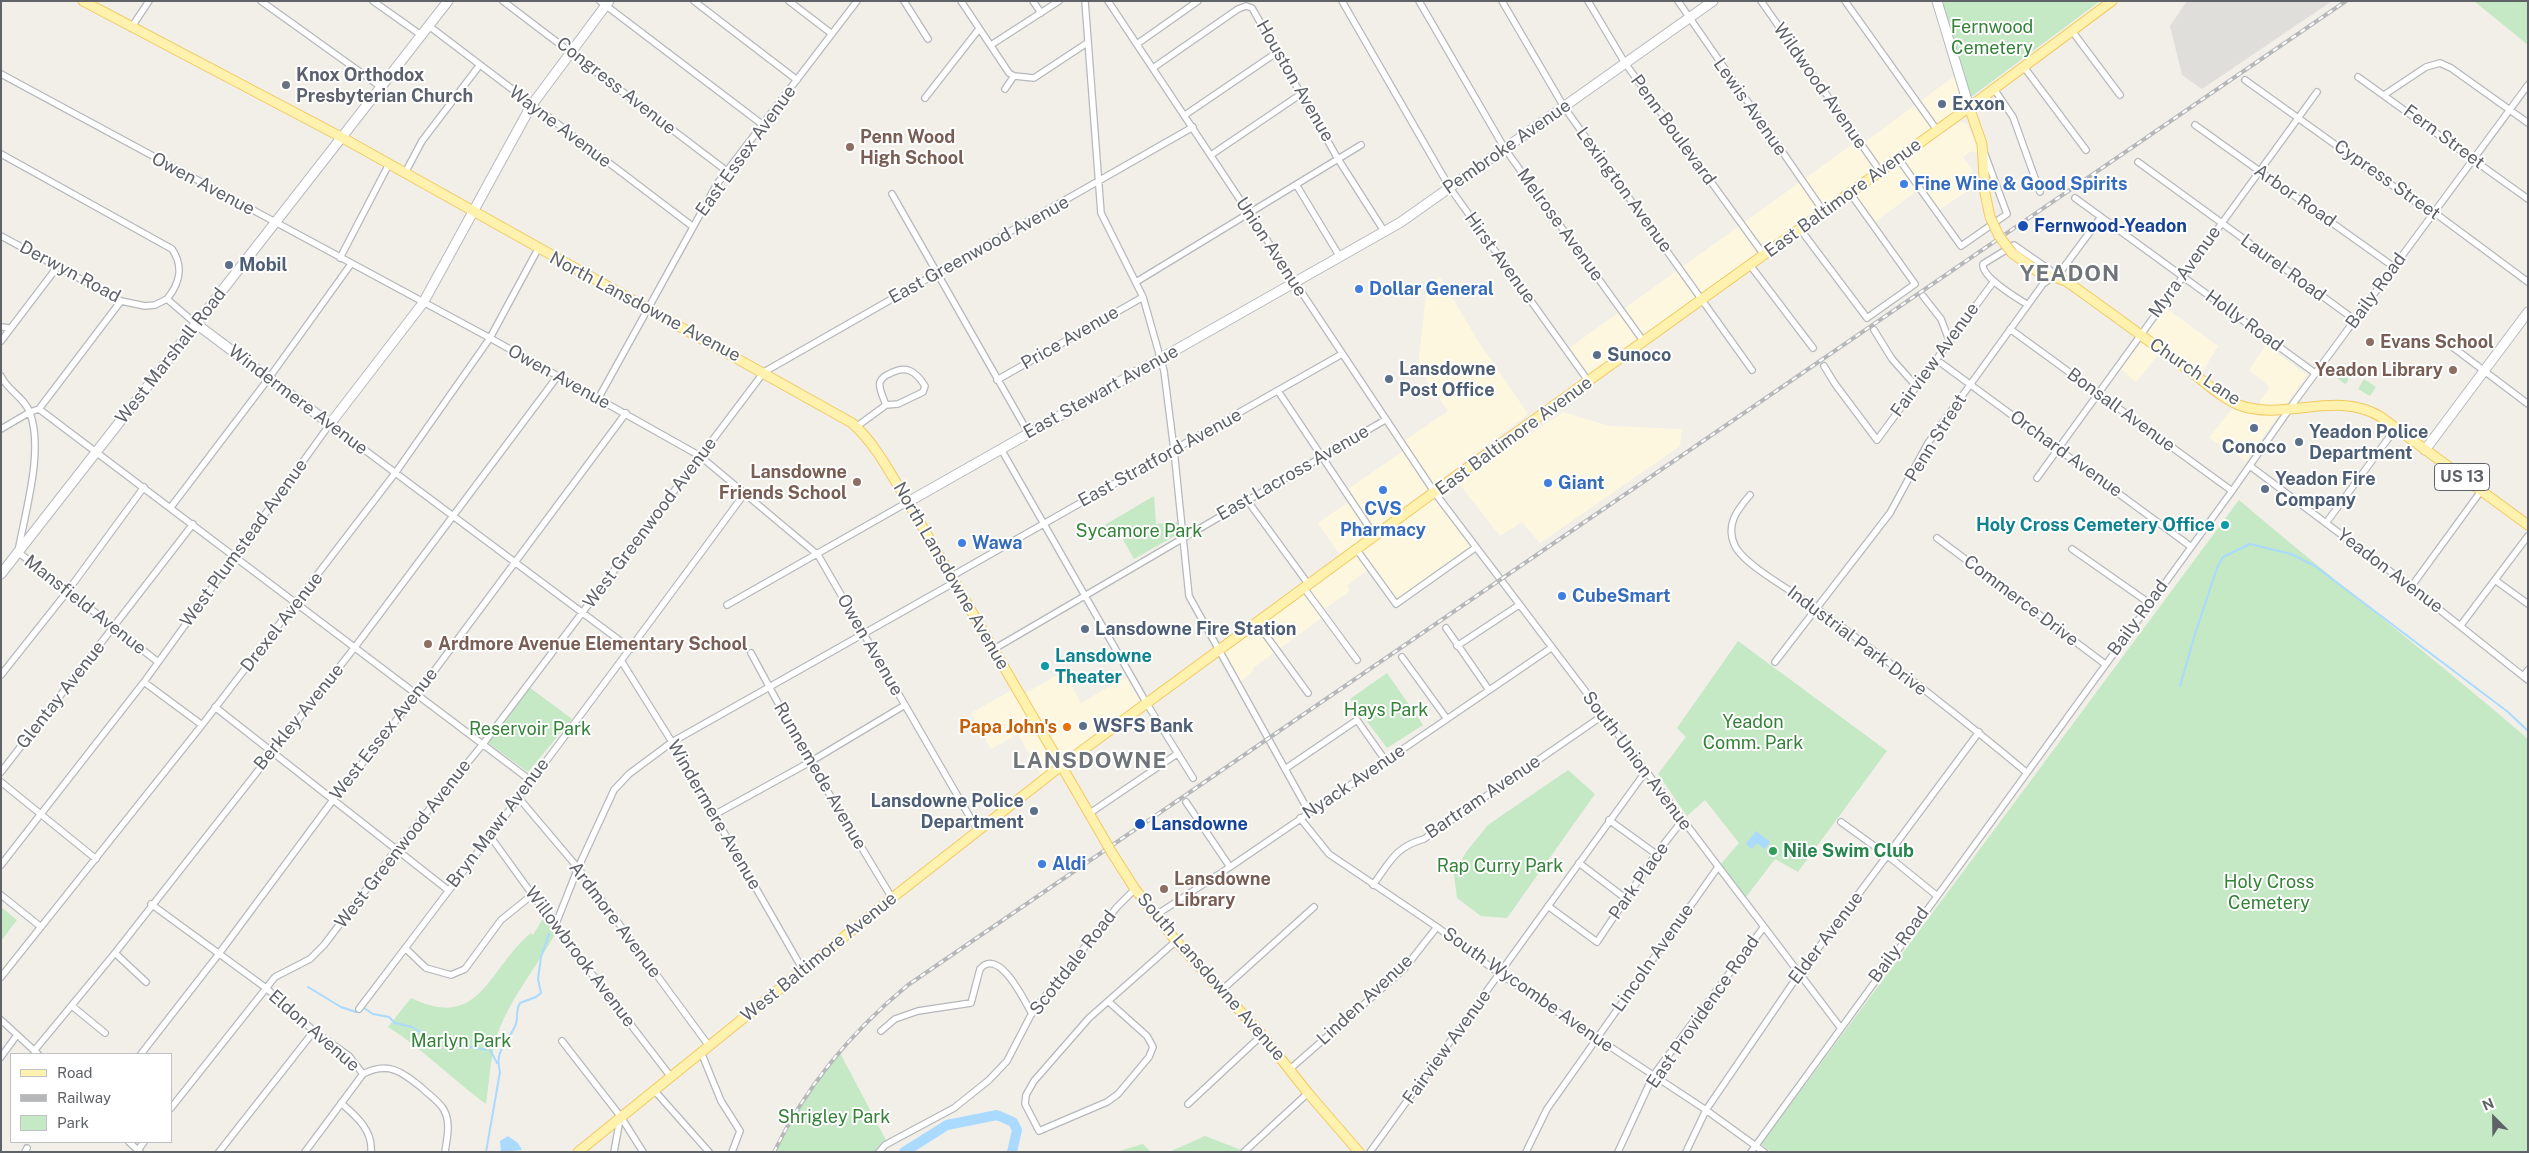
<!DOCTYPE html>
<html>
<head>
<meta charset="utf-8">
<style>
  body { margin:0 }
  #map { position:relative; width:2529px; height:1153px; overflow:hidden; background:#f1efe8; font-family:"Public Sans",sans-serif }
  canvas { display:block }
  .frame { position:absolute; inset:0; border:2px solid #5f6368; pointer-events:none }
  .legend { position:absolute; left:10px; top:1053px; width:162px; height:90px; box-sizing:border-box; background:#fff; border:1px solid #bfc1c3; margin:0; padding:6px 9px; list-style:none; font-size:15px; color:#5f6368 }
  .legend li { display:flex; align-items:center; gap:10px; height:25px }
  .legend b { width:25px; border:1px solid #bfc1c3 }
  .north { position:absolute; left:2469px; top:1093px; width:50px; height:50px; -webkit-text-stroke:4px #fff; paint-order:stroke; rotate:337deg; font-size:14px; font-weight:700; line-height:20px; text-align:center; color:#5f6368 }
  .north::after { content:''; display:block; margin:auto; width:18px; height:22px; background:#5f6368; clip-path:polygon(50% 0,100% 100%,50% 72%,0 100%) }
</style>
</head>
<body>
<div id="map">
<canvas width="2529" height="1153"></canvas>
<div class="frame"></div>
<ul class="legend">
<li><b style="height:6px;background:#fff2af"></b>Road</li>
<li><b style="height:6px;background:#b6b7b8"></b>Railway</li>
<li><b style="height:14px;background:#c5e8c5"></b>Park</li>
</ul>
<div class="north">N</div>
</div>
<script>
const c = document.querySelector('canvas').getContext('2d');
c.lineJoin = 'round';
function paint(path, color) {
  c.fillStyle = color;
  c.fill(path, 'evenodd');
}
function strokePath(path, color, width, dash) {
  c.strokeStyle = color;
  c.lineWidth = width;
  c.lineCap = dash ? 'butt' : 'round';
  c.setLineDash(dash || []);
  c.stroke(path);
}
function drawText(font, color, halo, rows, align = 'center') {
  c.font = font + ' "Public Sans",sans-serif';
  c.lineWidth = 4;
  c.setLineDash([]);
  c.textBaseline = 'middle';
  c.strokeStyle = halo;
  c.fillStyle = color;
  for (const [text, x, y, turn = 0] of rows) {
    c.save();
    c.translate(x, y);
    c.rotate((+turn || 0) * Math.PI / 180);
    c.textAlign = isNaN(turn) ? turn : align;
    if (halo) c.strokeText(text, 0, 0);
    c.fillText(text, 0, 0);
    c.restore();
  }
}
paint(new Path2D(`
  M1956 75 1963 105 1587 375 1568 349 1853 144 1857 148Z
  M1959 122 1966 123 1977 145V153L1971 151 1963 157 1973 171 1968 175 1969 184 1966 192 1939 210 1922 187 1875 222 1855 195Z
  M1440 277 1478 341 1528 414 1340 555 1318 523 1354 498 1348 489 1408 448 1404 441 1448 411 1418 367 1427 287Z
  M2166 308 2218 346 2201 374 2164 348 2136 382 2120 369Z
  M2266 345 2307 375 2246 461 2209 438 2231 410 2260 412V401L2270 387 2249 370Z
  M1563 412 1609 426 1682 429 1680 446 1540 543 1522 522 1500 536 1458 482Z
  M1431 500H1435L1472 548 1398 600 1372 566 1347 586 1350 591 1324 609 1327 614 1253 668V671L1239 683 1222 652Z
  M1064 671 1081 703 1126 677 1141 702 1041 775 1018 734 991 749 971 713 1014 689 1019 697Z`), '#fef7e0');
paint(new Path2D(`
  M2187 1H2332L2202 89 2182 75 2170 26Z`), '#e0deda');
paint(new Path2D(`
  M1942 1H2100L1971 97Z
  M2474 1H2528V45Z
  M2344 369 2348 372V381L2345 384 2337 378Z
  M2364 379 2376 387 2370 396 2358 389Z
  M1154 496 1156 524 1177 522 1178 534 1134 559 1118 531 1104 539 1098 529Z
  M2239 500C2334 581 2433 657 2528 739V1152H1771L1761 1144Z
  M1738 641 1887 751 1798 872 1775 859 1746 897 1720 865 1739 843 1705 800 1687 816 1658 774 1686 737 1677 728Z
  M1387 673 1423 725 1387 748 1350 699Z
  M529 687 572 719 528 772 487 742Z
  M1568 770 1595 794 1507 918 1481 916 1457 898 1454 874 1466 852 1488 825Z
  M1 907 17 920 1 941Z
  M544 917 556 932C537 968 505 1004 495 1043 490 1062 489 1084 486 1104 452 1079 423 1049 388 1027L411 998C481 1032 488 968 531 933L533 935Z
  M839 1051 888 1144 879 1152H774L801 1102Z
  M1205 1136 1244 1151 1169 1152Z
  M1143 1144 1151 1152H1116Z`), '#c5e8c5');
paint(new Path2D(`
  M1756 831 1770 842 1765 849 1757 843 1752 849 1746 844Z
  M508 1136 518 1143 522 1150 501 1152 500 1141Z`), '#aadaff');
strokePath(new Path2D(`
  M2180 686 2195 634 2217 568 2223 557 2250 544 2291 554 2315 566 2508 712 2528 731
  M308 987 341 1007 356 1012 364 1008 373 1014 389 1017 395 1023 412 1027 432 1039 441 1038 465 1046 486 1050
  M490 1050 497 1063
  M486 1152 500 1072C494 1050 508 1043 515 1026 519 1018 515 1011 520 1003L536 997 541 993 538 979 541 957 549 934`), '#aadaff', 2);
strokePath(new Path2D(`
  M904 1152 947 1125 997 1115 1013 1122 1017 1130 1012 1152`), '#aadaff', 10);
const street = new Path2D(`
  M261 1 381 87
  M373 1 421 35
  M503 1 728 172
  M600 1 763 125
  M694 1 797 80
  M789 1 832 34
  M904 1 928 39
  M961 1 1009 73 1014 76 1034 78 1087 43
  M1033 1 1041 13
  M1085 1 1101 213 1143 297 1164 371 1174 450 1189 596 1309 812
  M1108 1 1435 493 1840 1027
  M1342 1 1450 188 1589 382
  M1419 1 1505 149 1644 342
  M1502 1 1564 107 1752 370
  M1588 1 1625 63 1764 255
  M1678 1 1824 212
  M1761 1 1880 171
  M1845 1 1937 130
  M429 26 692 226
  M131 28 149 1
  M2072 31 2120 95
  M1137 44 1198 1
  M991 45 1059 1
  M2024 67 2086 150
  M1153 68 1238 9 1246 6 1252 8 1338 159 1384 231
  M1 74 490 338 700 456 818 555 978 831
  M2358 77 2528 199
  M2245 80 2428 211 2439 216 2528 282
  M1005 89 1014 76
  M1994 89 2013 117 2040 192
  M2384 95 2426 67 2440 63 2451 68 2528 123
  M925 98 979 29
  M1185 115 1276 53
  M2195 125 2394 267
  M1 154 172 249C184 267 180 283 167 299L195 323
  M1211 155 1301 94
  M1898 158 1961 246 2007 214 1984 152
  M2138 162 2355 320
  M405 173 422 141 479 66
  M1297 186 1340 257
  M892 194 1029 434
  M2075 198 2315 373
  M1800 229 1867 318 1915 284 1850 193
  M1 236 121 301 145 306 155 305 167 299
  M340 258 389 164
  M1750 265 1813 348
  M1136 282 1361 145
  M1923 296 1941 319 1949 340
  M2028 305C2017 298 1981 277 1983 264L2014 245 2050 270 2053 277
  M1 327 10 328
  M2010 329 2232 491
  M1874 330 1892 359 1916 386
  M1 341 58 266
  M2450 345 2528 404
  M1941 363 2190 546
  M1824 366 1835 384 1877 440 1994 281
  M1 376C7 390 25 398 30 413 44 451 25 512 18 552L158 662
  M997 380 1143 297
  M1278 391 1375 536
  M598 399 717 184 857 1
  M39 409 530 780
  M856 427 886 405 898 404 923 392 925 386C915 370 906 365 889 374 886 375 882 378 880 382 878 388 884 399 886 405
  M1 429 30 412 39 409 121 301
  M1001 449 1147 704 1193 778
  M2250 466 2411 587 2528 680
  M2037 478 2317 92
  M1750 495C1737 510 1725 525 1735 546 1745 566 1796 593 1816 608 1887 660 1958 715 2026 772
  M1247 500 1309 585
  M171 507 269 378 351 264
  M2326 523 2396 428
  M1937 538 2105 664
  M2072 549 2149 603
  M1357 550 1396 604 1475 548
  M952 576 1342 354
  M2495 580 2528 604
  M2411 587 2481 491
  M1304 588 1357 660
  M727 605 908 502
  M1257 623 1308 693
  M2461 625 2528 536
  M1446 628 1489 690
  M1457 646 1519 605
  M994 649 1385 420
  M751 653 810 762 892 898
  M1402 657 1447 719
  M622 662 672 742 803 970
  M1775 662 1890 513 1928 443 2043 284 2061 271 2101 217
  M1 675 67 592 144 487
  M2523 676 2528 670
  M144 682 202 725
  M215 707 448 890
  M1285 769 1357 720 1385 760
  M1 772 193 524
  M1 782 96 859
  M518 797 578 868 709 1046
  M1186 802 1230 867
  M1090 813 1177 754
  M714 815 810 762 905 705
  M1300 818 1329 854 1437 927 1500 974 1706 1110 1764 1152
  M1609 820 1656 854
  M1841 822 1888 856 1936 895
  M490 836 555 926 671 1077
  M1579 863 1625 898
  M1 865 144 682 330 424 631 649
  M1373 885C1390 862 1395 847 1424 839L1602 716
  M1 895 41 927
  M151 904 266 988 314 1031 349 1056 363 1074C389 1061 402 1072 422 1088 429 1095 439 1101 444 1110 451 1123 447 1138 445 1152
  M1548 906 1597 942 1656 854 1682 821
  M1156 915 1230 867 1551 648
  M555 926 578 868 614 790 629 774 672 742 955 582
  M405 948 426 968 451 975 465 969 501 920 532 895
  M115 953 146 982
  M1 977 202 725 396 472 490 338 538 249
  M1222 990 1314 907
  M1109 1002 1147 1036 1153 1047 1149 1057 1118 1094 1107 1102 1039 1131 1025 1104 1026 1095 1034 1081 1089 1018 1176 941
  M72 1006 105 1033
  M359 1009C489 838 618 666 745 493
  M1 1020 38 1054
  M881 1031 895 1019 918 1011 971 1003 980 969C999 946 1025 1002 1032 1014
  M562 1041 621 1117 643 1152
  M34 1051 115 953 355 647 557 377
  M701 1052 721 1101 740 1131 732 1152
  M141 1054 218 955 333 800 417 694 626 413
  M1 1057 17 1035
  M1290 1069 1404 969 1437 927
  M654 1090 709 1152
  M341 1103C356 1116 373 1130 371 1152
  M1188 1104 1262 1035
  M171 1108 275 977 310 959 324 945 395 851 483 744 764 372 1193 127
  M129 1142 140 1152
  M138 1150 144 1142
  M25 1152 27 1148
  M219 1152 314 1031
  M305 1152 363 1074
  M614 1152 620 1119
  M879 1152 885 1145 954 1108 989 1080 1007 1061 1033 1011 1117 907 1135 889
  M1244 1152 1308 1093
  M1370 1152 1646 771
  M1526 1152 1547 1109 1718 867
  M1618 1152 1653 1076 1763 928
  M1686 1152 1706 1110 1799 974 1979 732
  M1751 1152 2232 491 2295 401 2528 85`);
const secondary = new Path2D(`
  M1937 1 1969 107
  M195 323 330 424 423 303 531 106 609 1
  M2425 450 2528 312
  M908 502 1401 222 1713 1
  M1 574 448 1`);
const primary = new Path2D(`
  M83 1 341 137 852 423C876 444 891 475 908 502L1104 839
  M1969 107 1982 144 1985 193 1990 217
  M2012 253 2037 271 2066 281C2107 310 2146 339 2186 368 2203 380 2221 398 2239 405 2284 422 2337 389 2381 417L2528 525
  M1112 853 1135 889 1176 941 1262 1035 1308 1093 1359 1152
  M578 1152 892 898 1061 766 1463 471 1975 103 2112 1`);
strokePath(street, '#b5b8bc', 8);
strokePath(secondary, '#b6babf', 11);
strokePath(primary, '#f2c960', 11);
strokePath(street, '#fff', 5.5);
strokePath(secondary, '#fff', 9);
strokePath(primary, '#fff2af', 9);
const rail = new Path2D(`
  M774 1152C806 1086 851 1032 908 985L2346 1`);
strokePath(rail, '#b6b7b8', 4);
strokePath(rail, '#fff', 2, [5.5]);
const primaryBridge = new Path2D(`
  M1990 217 1999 236 2012 253
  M1104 839 1112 853`);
strokePath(primaryBridge, '#f2c960', 11, []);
strokePath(primaryBridge, '#fff2af', 9);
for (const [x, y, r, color] of [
  [286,85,5,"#6b7280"],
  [1942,104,5,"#5c6f8a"],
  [850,147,5,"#8d6e63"],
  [1904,184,5,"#3f7fe0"],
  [2023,226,6,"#1a4fb4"],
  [229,265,5,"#5c6f8a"],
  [1359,289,5,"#3f7fe0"],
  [2370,342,5,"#8d6e63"],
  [1597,355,5,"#5c6f8a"],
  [2453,370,5,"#8d6e63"],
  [1389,379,5,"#5c6f8a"],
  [2254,428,5,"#5c6f8a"],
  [2299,442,5,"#5c6f8a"],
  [857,482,5,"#8d6e63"],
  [1548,483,5,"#3f7fe0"],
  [2265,489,5,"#5c6f8a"],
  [1383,490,5,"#3f7fe0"],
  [2225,525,5,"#0f9aa8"],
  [962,543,5,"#3f7fe0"],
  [1562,596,5,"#3f7fe0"],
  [1085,629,5,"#5c6f8a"],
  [428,644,5,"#8d6e63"],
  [1045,666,5,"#0f9aa8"],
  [1083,726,5,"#5c6f8a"],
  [1067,727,5,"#e8710a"],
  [1034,811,5,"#5c6f8a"],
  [1140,824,6,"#1a4fb4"],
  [1773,851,5,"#2e9e5b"],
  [1042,864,5,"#3f7fe0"],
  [1164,889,5,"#8d6e63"]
]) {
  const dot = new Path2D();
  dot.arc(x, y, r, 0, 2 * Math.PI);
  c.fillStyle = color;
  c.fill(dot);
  strokePath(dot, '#fff', 2);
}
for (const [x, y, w] of [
  [2462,477,55]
]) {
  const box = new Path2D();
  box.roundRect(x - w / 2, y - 13.5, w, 27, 4);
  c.fillStyle = '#fff';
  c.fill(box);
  strokePath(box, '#5f6368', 1);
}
drawText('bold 16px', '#5f6368', null, [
  ["US 13",2462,477]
]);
drawText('18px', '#348238', '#fff', [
  ["Fernwood",1992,27],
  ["Cemetery",1992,48],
  ["Sycamore Park",1139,531],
  ["Hays Park",1386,710],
  ["Yeadon",1753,722],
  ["Comm. Park",1753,743],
  ["Reservoir Park",530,729],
  ["Rap Curry Park",1500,866],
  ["Holy Cross",2269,882],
  ["Cemetery",2269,903],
  ["Marlyn Park",461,1041],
  ["Shrigley Park",834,1117]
]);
drawText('bold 18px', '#5b616d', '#fff', [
  ["Knox Orthodox",296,75],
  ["Presbyterian Church",296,96]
], 'left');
drawText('18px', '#5f6368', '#fff', [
  ["Houston Avenue",1295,81,60],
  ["Congress Avenue",616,86,38],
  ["Wildwood Avenue",1820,86,55],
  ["Lewis Avenue",1750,107,55],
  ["Wayne Avenue",560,127,37],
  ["Penn Boulevard",1673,130,54],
  ["Fern Street",2444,137,36],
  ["Pembroke Avenue",1507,147,-35],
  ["East Essex Avenue",746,151,-54],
  ["Cypress Street",2387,180,35],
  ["Owen Avenue",203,184,28],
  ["Lexington Avenue",1624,190,54],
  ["Arbor Road",2295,196,35],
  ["East Baltimore Avenue",1843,198,-36],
  ["Melrose Avenue",1560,225,54],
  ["Union Avenue",1271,247,57],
  ["East Greenwood Avenue",979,250,-29],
  ["Hirst Avenue",1500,258,54],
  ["Laurel Road",2283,268,36],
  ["Derwyn Road",70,272,28],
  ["Myra Avenue",2185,272,-54],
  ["Baily Road",2376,291,-54],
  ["North Lansdowne Avenue",645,307,28],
  ["Holly Road",2244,321,36],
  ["Price Avenue",1070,338,-30],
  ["West Marshall Road",171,356,-52],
  ["Fairview Avenue",1935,360,-54],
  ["Church Lane",2195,372,34],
  ["Owen Avenue",559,377,29],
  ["East Stewart Avenue",1101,392,-29],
  ["Windermere Avenue",298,400,37],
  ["Bonsall Avenue",2121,410,36],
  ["East Baltimore Avenue",1514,436,-36],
  ["Penn Street",1936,438,-58],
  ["Orchard Avenue",2066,454,36],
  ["East Stratford Avenue",1160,458,-29],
  ["East Lacross Avenue",1293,473,-30],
  ["West Greenwood Avenue",650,523,-53],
  ["West Plumstead Avenue",244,543,-54],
  ["Yeadon Avenue",2390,571,37],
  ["North Lansdowne Avenue",951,576,60],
  ["Commerce Drive",2021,601,37],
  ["Mansfield Avenue",85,605,38],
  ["Baily Road",2138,618,-54],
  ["Drexel Avenue",282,622,-52],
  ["Industrial Park Drive",1857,641,37],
  ["Owen Avenue",870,645,60],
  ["Glentay Avenue",61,695,-52],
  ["Berkley Avenue",299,717,-51],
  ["West Essex Avenue",384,734,-52],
  ["South Union Avenue",1637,761,53],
  ["Runnemede Avenue",820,776,60],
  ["Nyack Avenue",1354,782,-34],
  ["Bartram Avenue",1483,797,-34],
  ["Windermere Avenue",714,815,60],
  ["Bryn Mawr Avenue",498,823,-53],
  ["West Greenwood Avenue",403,844,-52],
  ["Park Place",1639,881,-55],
  ["Ardmore Avenue",615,920,53],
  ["Elder Avenue",1826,938,-53],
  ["Baily Road",1899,945,-54],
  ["Willowbrook Avenue",580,957,53],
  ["West Baltimore Avenue",819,957,-39],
  ["Lincoln Avenue",1653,958,-55],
  ["Scottdale Road",1073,963,-52],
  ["South Lansdowne Avenue",1211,977,49],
  ["South Wycombe Avenue",1528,990,35],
  ["Linden Avenue",1365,1000,-43],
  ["East Providence Road",1703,1012,-55],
  ["Eldon Avenue",314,1031,41],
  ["Fairview Avenue",1447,1047,-54]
]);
drawText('bold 18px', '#4e5e75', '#fff', [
  ["Exxon",1952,104],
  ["Mobil",239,265],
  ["Sunoco",1607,355],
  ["Lansdowne",1399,369],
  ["Post Office",1399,390],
  ["Yeadon Police",2309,432],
  ["Department",2309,453],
  ["Conoco",2254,447,"center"],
  ["Yeadon Fire",2275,479],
  ["Company",2275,500],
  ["Lansdowne Fire Station",1095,629],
  ["WSFS Bank",1093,726],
  ["Lansdowne Police",1024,801,"right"],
  ["Department",1024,822,"right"]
], 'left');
drawText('bold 18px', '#785e54', '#fff', [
  ["Penn Wood",860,137],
  ["High School",860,158],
  ["Evans School",2380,342],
  ["Yeadon Library",2443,370,"right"],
  ["Lansdowne",847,472,"right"],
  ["Friends School",847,493,"right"],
  ["Ardmore Avenue Elementary School",438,644],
  ["Lansdowne",1174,879],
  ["Library",1174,900]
], 'left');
drawText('bold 18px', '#366cbe', '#fff', [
  ["Fine Wine & Good Spirits",1914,184],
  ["Dollar General",1369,289],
  ["Giant",1558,483],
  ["CVS",1383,509,"center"],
  ["Pharmacy",1383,530,"center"],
  ["Wawa",972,543],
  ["CubeSmart",1572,596],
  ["Aldi",1052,864]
], 'left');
drawText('bold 18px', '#164399', '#fff', [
  ["Fernwood-Yeadon",2034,226],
  ["Lansdowne",1151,824]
], 'left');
drawText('bold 18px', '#0d838f', '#fff', [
  ["Holy Cross Cemetery Office",2215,525],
  ["Lansdowne",1055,656,"left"],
  ["Theater",1055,677,"left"]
], 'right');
drawText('bold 18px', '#c56008', '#fff', [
  ["Papa John's",1057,727]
], 'right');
drawText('bold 18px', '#27864d', '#fff', [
  ["Nile Swim Club",1783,851]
], 'left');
c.letterSpacing = '1px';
drawText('bold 22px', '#70757a', '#fff', [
  ["YEADON",2070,274],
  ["LANSDOWNE",1090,761]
]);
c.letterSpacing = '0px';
</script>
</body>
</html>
